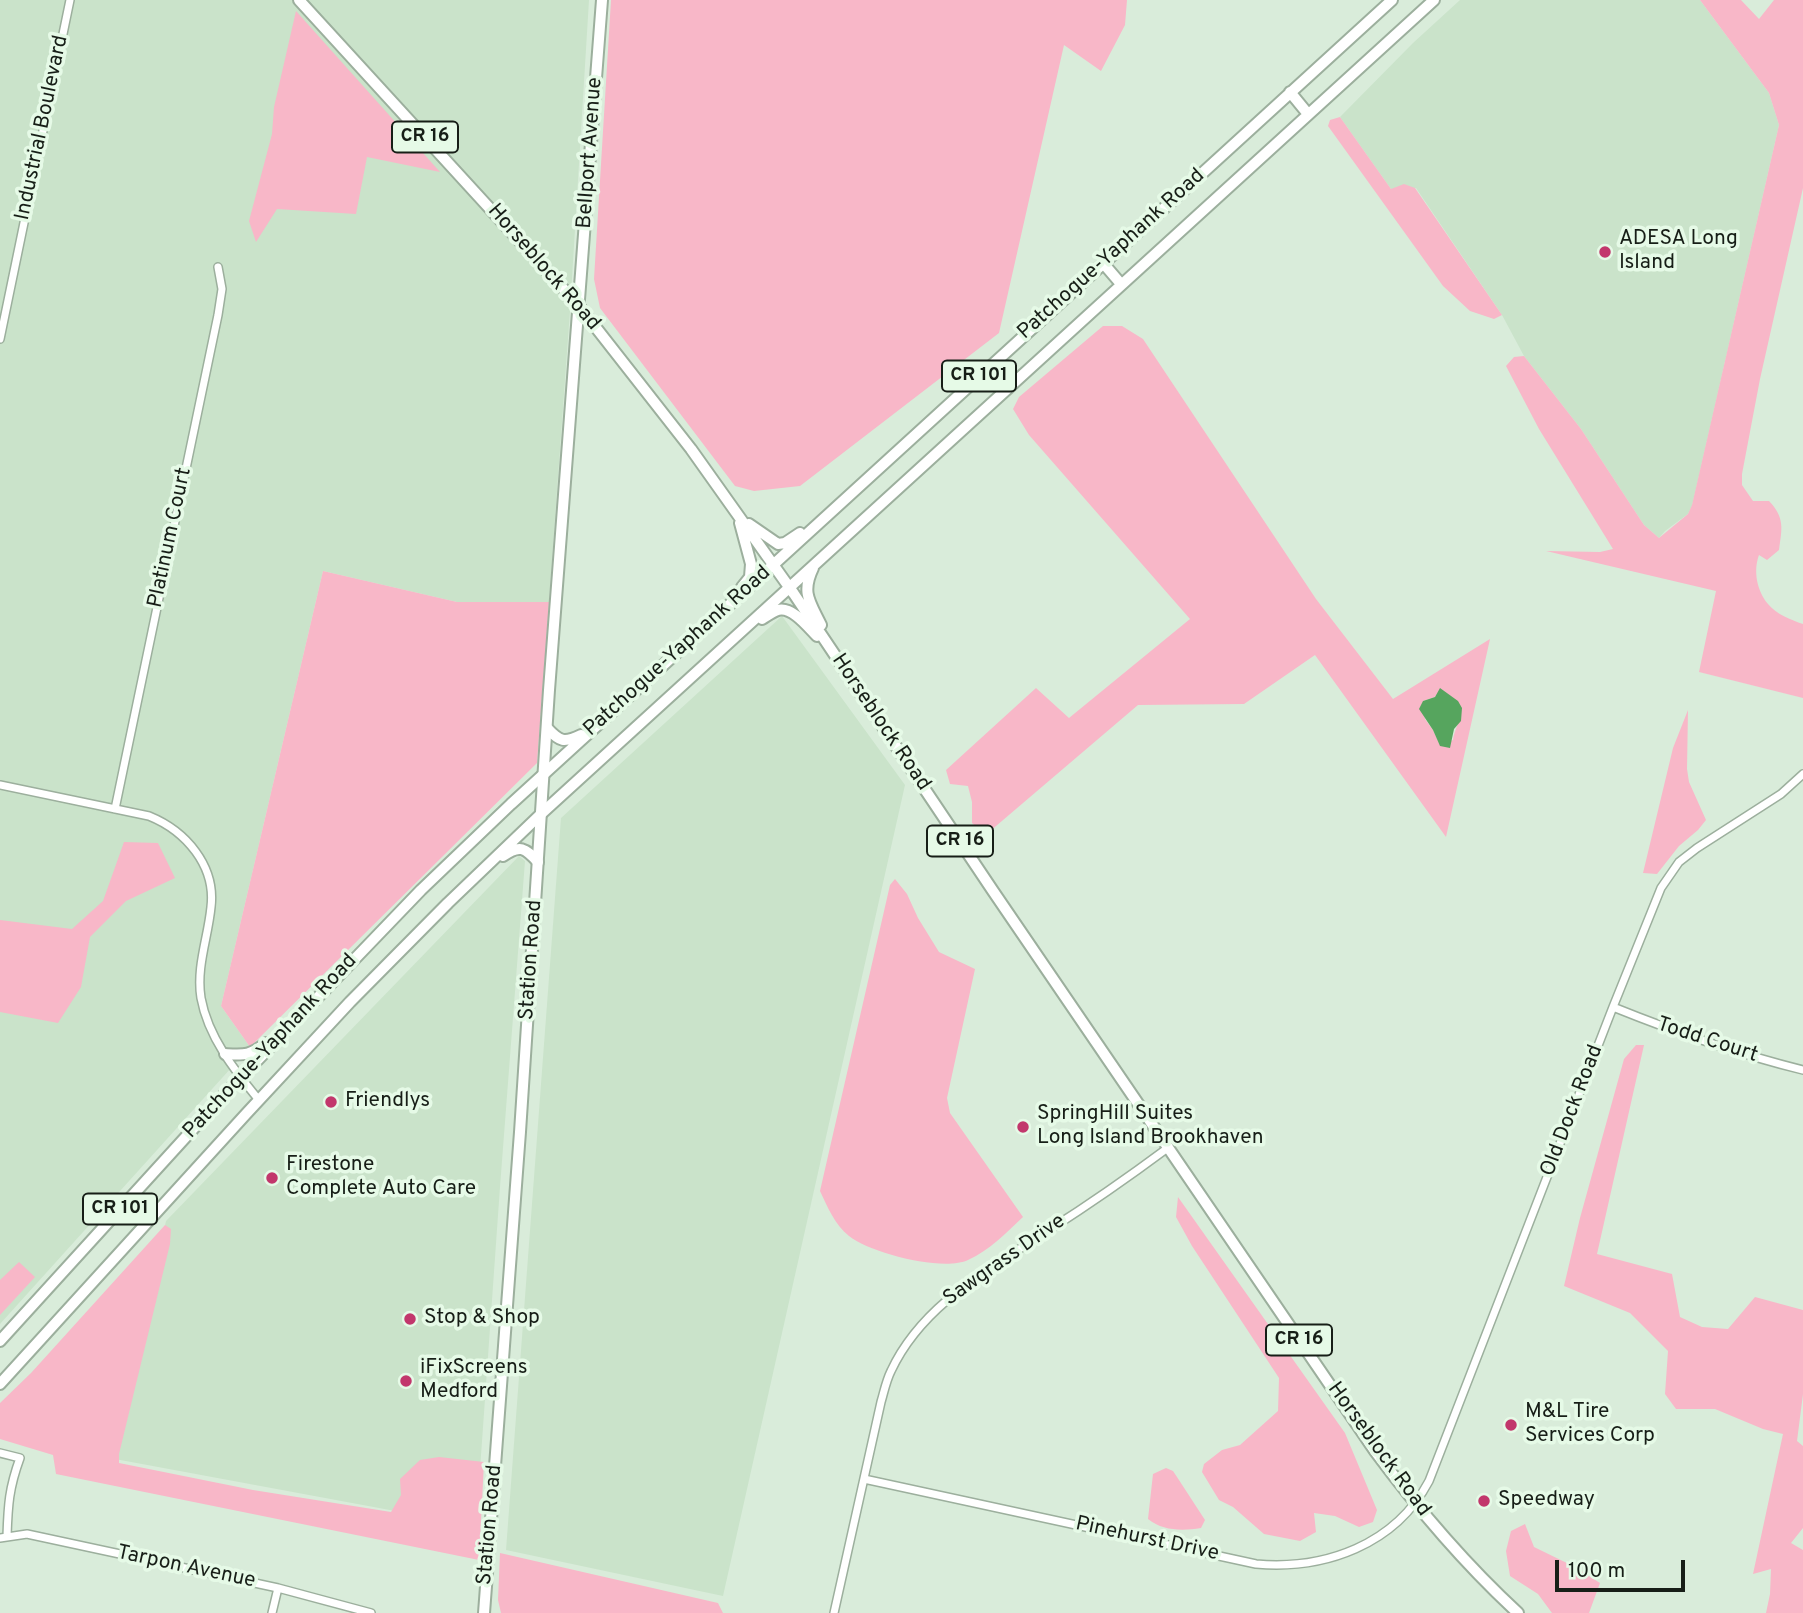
<!DOCTYPE html>
<html>
<head>
<meta charset="utf-8">
<style>
  body { margin:0 }
  #map { position:relative; width:1803px; height:1613px; overflow:hidden; background:#d9ecda; font-family:Overpass,sans-serif }
  canvas { display:block }
  .scale { position:absolute; left:1555px; top:1560px; width:130px; height:32px; box-sizing:border-box; border:4px solid #171e17; border-top:0; padding-left:9px; font-size:21px; line-height:24px; white-space:nowrap; color:#171e17; -webkit-text-stroke:5px #e6fae7; paint-order:stroke }
</style>
</head>
<body>
<div id="map">
<canvas width="1803" height="1613"></canvas>
<div class="scale">100 m</div>
</div>
<script>
const c = document.querySelector('canvas').getContext('2d');
c.lineJoin = 'round';
function paint(path, color) {
  c.fillStyle = color;
  c.fill(path, 'evenodd');
}
function strokePath(path, color, width, dash) {
  c.strokeStyle = color;
  c.lineWidth = width;
  c.lineCap = dash ? 'butt' : 'round';
  c.setLineDash(dash || []);
  c.stroke(path);
}
function drawText(font, color, halo, rows, align = 'center') {
  c.font = font + ' Overpass,sans-serif';
  c.lineWidth = 7;
  c.setLineDash([]);
  c.textBaseline = 'middle';
  c.strokeStyle = halo;
  c.fillStyle = color;
  for (const [text, x, y, turn = 0] of rows) {
    c.save();
    c.translate(x, y);
    c.rotate((+turn || 0) * Math.PI / 180);
    c.textAlign = isNaN(turn) ? turn : align;
    if (halo) c.strokeText(text, 0, 0);
    c.fillText(text, 0, 0);
    c.restore();
  }
}
paint(new Path2D(`
  M0 0H589L570 311 549 602H457L323 571 221 1006 250 1047 0 1324Z
  M1460 0H1700L1769 93 1779 125 1692 506 1688 514 1665 531 1659 538 1644 525 1581 429 1524 356 1502 315 1416 188 1391 189 1340 117 1413 43Z
  M782 616 905 785 723 1596 506 1550 561 818Z
  M519 856 525 861 500 1187 476 1526 115 1459 166 1221Z`), '#cae3ca');
paint(new Path2D(`
  M611 0H1127L1125 25 1101 71 1064 45 999 333 800 486 754 491 735 486 600 308 594 279Z
  M1700 0H1741L1759 19 1774 0H1803V188L1760 379 1742 474V485L1753 501H1769C1785 518 1782 528 1779 550L1767 560 1759 555C1753 571 1757 591 1768 604 1776 614 1791 620 1803 624V698L1699 672 1716 591 1546 551 1600 552 1613 549 1539 429 1506 366 1514 357 1524 356 1581 429 1644 525 1659 538 1688 514 1692 505 1779 125 1769 93Z
  M296 11 440 172 367 157 356 214 277 209 256 242 249 221 272 134 274 107Z
  M1340 117 1391 189 1404 184 1415 188 1502 315 1494 319 1470 311 1443 286 1328 126 1330 120Z
  M1103 326H1122L1143 339 1316 599 1393 699 1490 639 1446 837 1315 655 1244 704 1138 705 989 832 981 831 972 823V802L968 786 950 784 946 770 1036 688 1069 718 1190 619 1029 435 1013 409 1019 397ZM1441 689C1445 693 1451 696 1455 700 1467 712 1455 726 1453 740L1440 745 1433 730 1425 719 1423 701 1435 697Z
  M323 571 457 602H549L537 763 250 1047 221 1006Z
  M1688 710 1687 769 1689 782 1706 820 1698 830 1679 846 1657 874 1643 873 1673 748Z
  M124 842 158 843 175 878 126 901 90 937 81 987 58 1023 0 1012V920L72 929 103 901Z
  M895 879 907 894 918 918 939 952 975 969 947 1098 950 1113 1023 1217C1006 1233 990 1250 968 1260 943 1272 870 1253 849 1236 835 1225 827 1206 820 1191L890 885Z
  M1636 1045H1644L1597 1254 1672 1274 1680 1317 1702 1327 1728 1329 1755 1297 1803 1310V1394L1797 1441 1803 1446V1528L1791 1543 1803 1550V1613H1766L1770 1594 1771 1569 1753 1574 1783 1434 1763 1429 1715 1409H1676L1665 1394 1668 1351 1630 1313 1564 1286 1580 1218 1624 1059Z
  M1178 1197 1345 1433 1377 1510 1373 1522 1359 1527 1335 1516 1314 1513 1316 1532 1300 1541 1264 1534 1233 1507 1219 1500 1202 1472 1204 1464 1222 1450 1240 1445 1278 1411 1279 1378 1192 1246 1176 1217Z
  M165 1225 171 1229 170 1244 119 1454V1463L253 1490 391 1512 401 1495 400 1479 420 1460 439 1457 484 1462 479 1560 56 1474 53 1455 0 1439V1403L31 1373Z
  M19 1262 35 1277 0 1315V1280Z
  M1166 1468 1173 1471 1177 1477 1205 1520 1201 1528C1182 1531 1163 1531 1148 1519L1153 1474Z
  M1525 1524 1534 1547 1573 1566 1600 1583 1589 1613H1552L1538 1594 1510 1576 1506 1551 1511 1531Z
  M500 1553 718 1603 723 1613H501L498 1600Z`), '#f8b7c8');
paint(new Path2D(`
  M1440 688 1458 701 1462 708 1461 721 1454 729 1450 748 1440 746 1433 730 1419 709 1423 701 1435 697Z`), '#56a55e');
const street = new Path2D(`
  M0 339 70 0
  M0 785 149 816C186 831 216 866 211 907 208 938 196 967 201 998 208 1037 235 1071 259 1100
  M115 809 218 315 222 289 218 267
  M1613 1007C1675 1032 1738 1054 1803 1070
  M0 1453 20 1458C9 1488 8 1505 7 1536
  M864 1479 1256 1564C1325 1570 1395 1545 1429 1481L1613 1007 1661 888 1679 862 1697 848 1781 794 1803 774
  M0 1538 27 1534 278 1588 371 1613
  M272 1613 278 1588
  M834 1613 881 1402C884 1392 886 1381 891 1371 922 1304 990 1269 1049 1230 1090 1204 1130 1176 1169 1147`);
const secondary = new Path2D(`
  M484 1613 520 1132 549 690 602 0`);
const primary = new Path2D(`
  M299 0 579 306 691 449 794 594 993 891 1375 1451C1418 1509 1465 1564 1518 1613
  M1290 92 1308 114
  M1103 263 1121 284
  M740 523 751 564 750 577 742 587
  M749 524 778 544 785 543 800 533
  M813 568C801 593 810 602 821 625
  M762 619C767 616 772 612 778 610 792 606 808 627 817 636
  M547 728C560 742 564 743 581 735
  M503 856C520 844 525 848 538 862
  M225 1054C244 1055 250 1056 266 1043
  M0 1341 224 1095 421 890 511 804 773 565 1392 0
  M0 1384 246 1114 350 1002 448 903 542 813 1434 0`);
strokePath(street, '#9caf9d', 10);
strokePath(secondary, '#9caf9d', 14);
strokePath(primary, '#9caf9d', 14);
strokePath(street, '#fff', 7);
strokePath(secondary, '#fff', 10);
strokePath(primary, '#fff', 10);
for (const [x, y, r, color] of [
  [1605,252,7,"#c2376c"],
  [331,1102,7,"#c2376c"],
  [1023,1127,7,"#c2376c"],
  [272,1178,7,"#c2376c"],
  [410,1319,7,"#c2376c"],
  [406,1381,7,"#c2376c"],
  [1511,1425,7,"#c2376c"],
  [1484,1501,7,"#c2376c"]
]) {
  const dot = new Path2D();
  dot.arc(x, y, r, 0, 2 * Math.PI);
  c.fillStyle = color;
  c.fill(dot);
  strokePath(dot, '#e6fae7', 2.5);
}
for (const [x, y, w] of [
  [425,137,66],
  [979,376,74],
  [960,841,66],
  [120,1209,74],
  [1299,1340,66]
]) {
  const box = new Path2D();
  box.roundRect(x - w / 2, y - 15.5, w, 31, 5);
  c.fillStyle = '#e6fae7';
  c.fill(box);
  strokePath(box, '#171e17', 2);
}
drawText('bold 19px', '#171e17', null, [
  ["CR 16",425,137],
  ["CR 101",979,376],
  ["CR 16",960,841],
  ["CR 101",120,1209],
  ["CR 16",1299,1340]
]);
drawText('21px', '#171e17', '#e6fae7', [
  ["Industrial Boulevard",43,128,-78],
  ["Bellport Avenue",591,153,-86],
  ["Patchogue-Yaphank Road",1112,255,-42],
  ["Horseblock Road",543,268,49],
  ["Platinum Court",171,538,-78],
  ["Patchogue-Yaphank Road",678,652,-42],
  ["Horseblock Road",880,723,56],
  ["Station Road",532,960,-86],
  ["Todd Court",1707,1041,18],
  ["Patchogue-Yaphank Road",271,1047,-47],
  ["Old Dock Road",1573,1111,-69],
  ["Sawgrass Drive",1005,1261,-35],
  ["Horseblock Road",1378,1450,54],
  ["Station Road",491,1525,-85],
  ["Pinehurst Drive",1147,1540,12],
  ["Tarpon Avenue",186,1568,12]
]);
drawText('21px', '#171e17', '#e6fae7', [
  ["ADESA Long",1619,240],
  ["Island",1619,264],
  ["Friendlys",345,1102],
  ["SpringHill Suites",1037,1115],
  ["Long Island Brookhaven",1037,1139],
  ["Firestone",286,1166],
  ["Complete Auto Care",286,1190],
  ["Stop & Shop",424,1319],
  ["iFixScreens",420,1369],
  ["Medford",420,1393],
  ["M&L Tire",1525,1413],
  ["Services Corp",1525,1437],
  ["Speedway",1498,1501]
], 'left');
</script>
</body>
</html>
